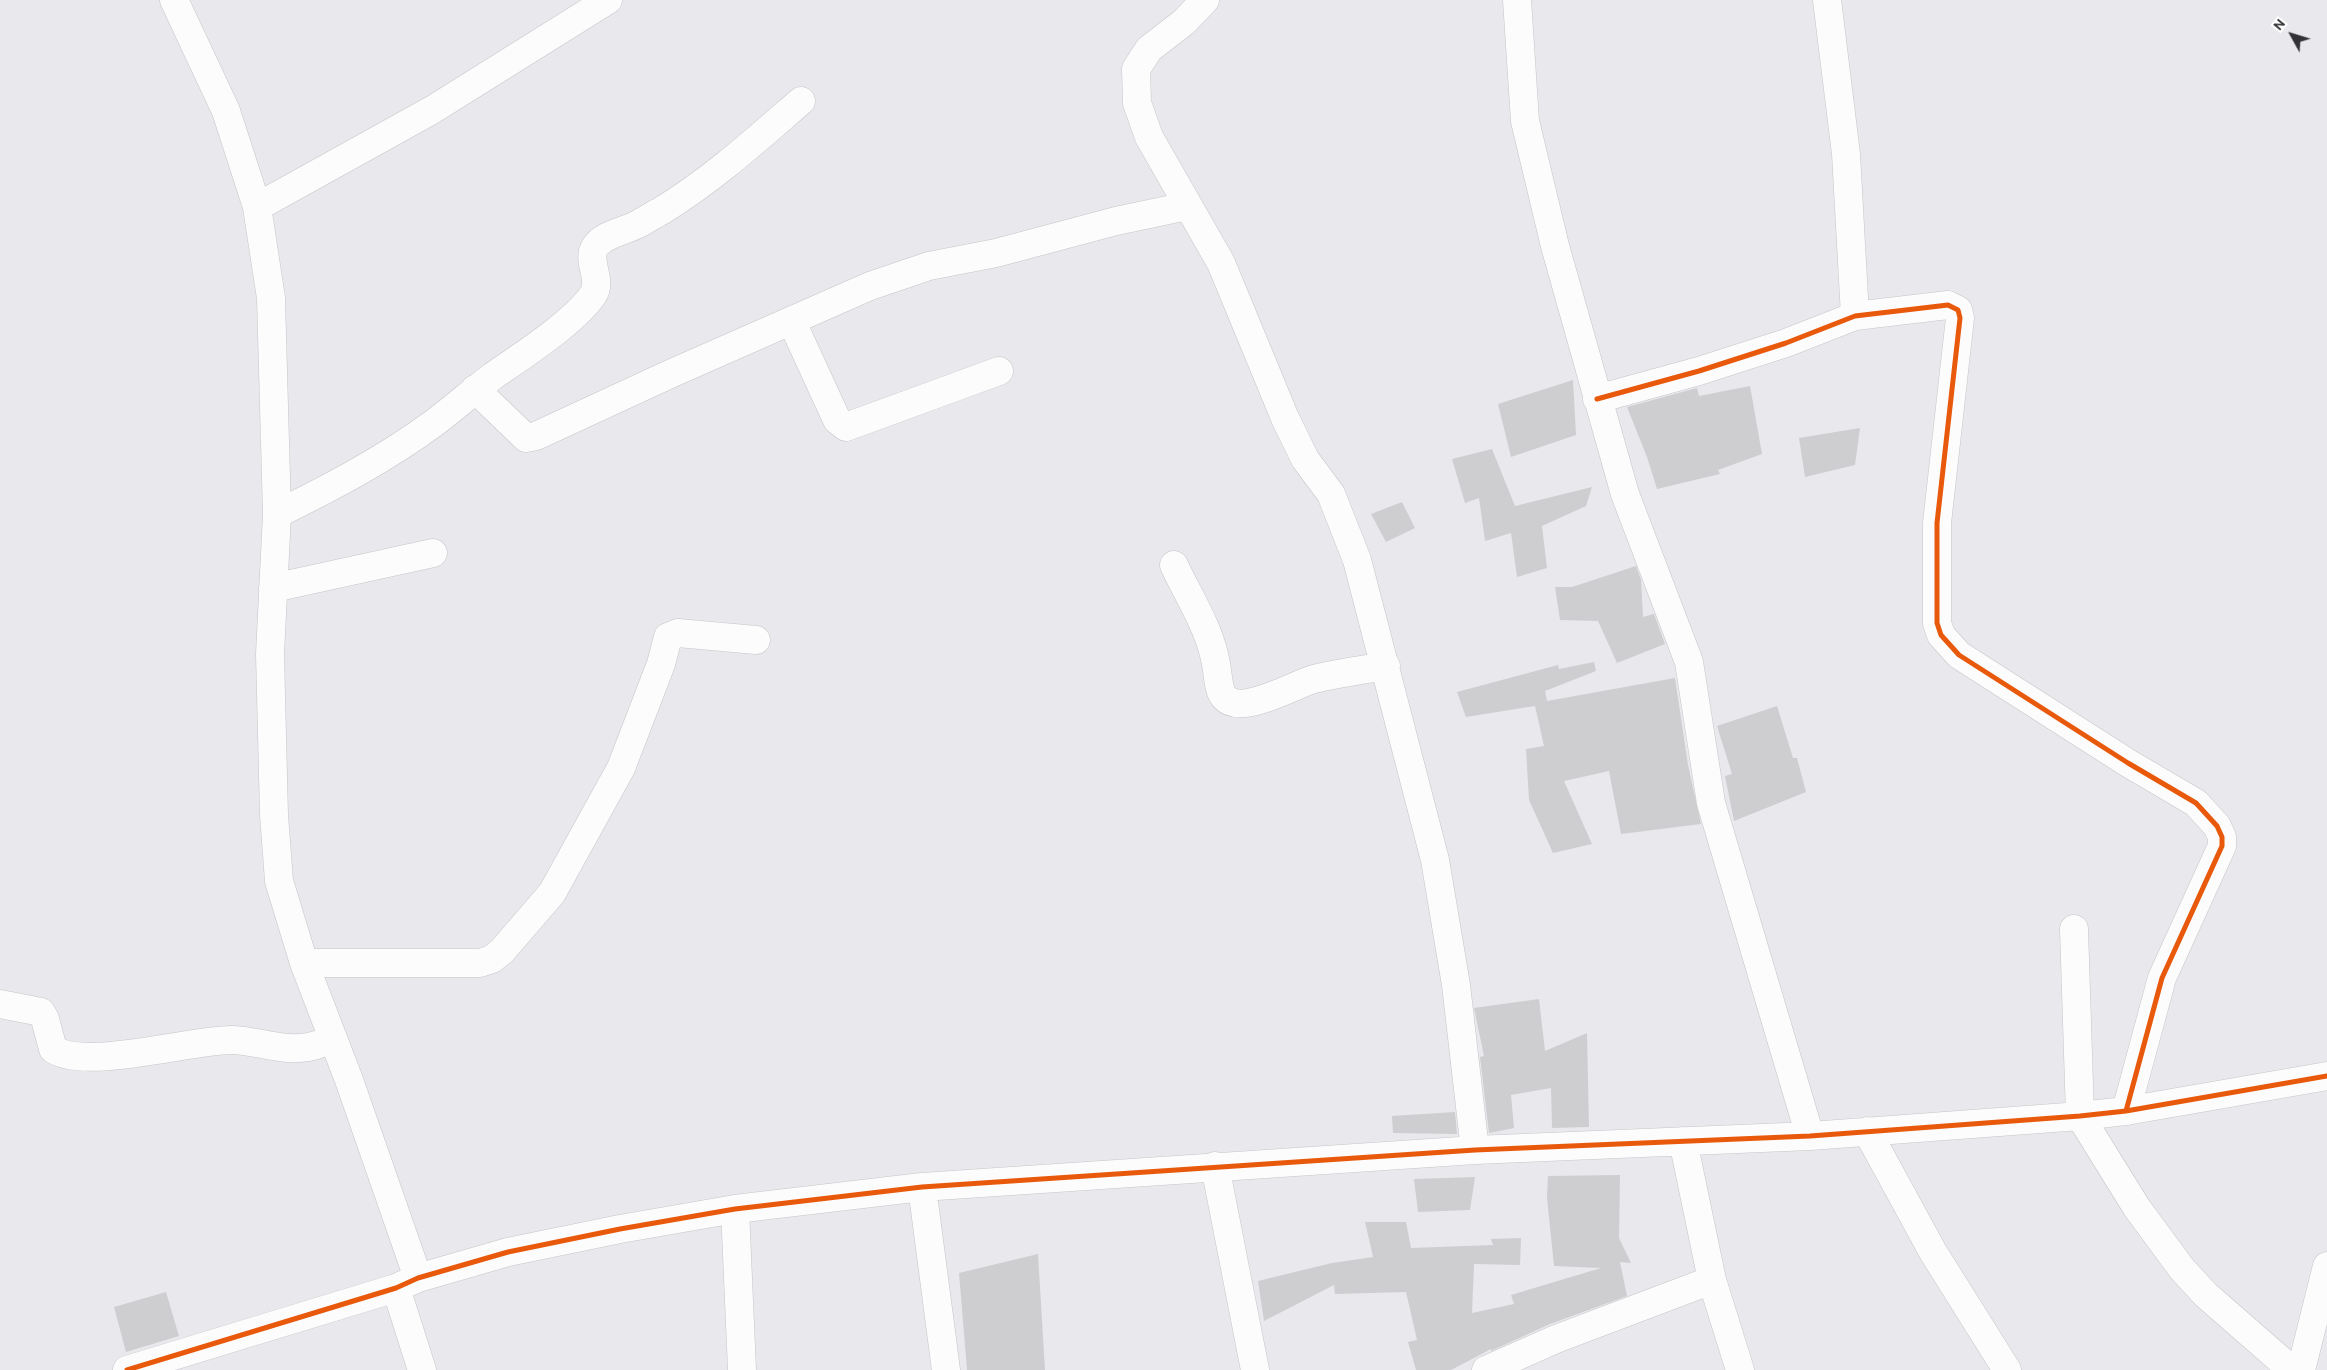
<!DOCTYPE html>
<html>
<head>
<meta charset="utf-8">
<style>
  body { margin:0 }
  #map { position:relative; width:2327px; height:1370px; overflow:hidden; background:#e9e9ed; font-family:Overpass,sans-serif }
  canvas { display:block }
  .north { position:absolute; left:2267px; top:10px; width:50px; height:50px; -webkit-text-stroke:4px #fff; paint-order:stroke; rotate:309deg; font-size:14px; font-weight:700; line-height:20px; text-align:center; color:#333336 }
  .north::after { content:''; display:block; margin:auto; width:18px; height:22px; background:#333336; clip-path:polygon(50% 0,100% 100%,50% 72%,0 100%) }
</style>
</head>
<body>
<div id="map">
<canvas width="2327" height="1370"></canvas>
<div class="north">N</div>
</div>
<script>
const c = document.querySelector('canvas').getContext('2d');
c.lineJoin = 'round';
function paint(path, color) {
  c.fillStyle = color;
  c.fill(path, 'evenodd');
}
function strokePath(path, color, width, dash) {
  c.strokeStyle = color;
  c.lineWidth = width;
  c.lineCap = dash ? 'butt' : 'round';
  c.setLineDash(dash || []);
  c.stroke(path);
}
paint(new Path2D(`
  M1573 380 1576 435 1511 457 1498 404Z
  M1750 386 1762 454 1718 470 1720 474 1657 489 1647 457 1627 407 1697 388 1699 396Z
  M1860 428 1855 465 1805 477 1799 438Z
  M1492 449 1515 506 1592 487 1586 506 1542 526 1547 568 1517 577 1511 533 1485 541 1479 498 1465 503 1452 459Z
  M1402 502 1415 528 1386 542 1371 514Z
  M1636 566 1641 580 1643 617 1654 614 1665 644 1617 663 1598 621 1560 620 1555 587H1572Z
  M1594 662 1596 671 1545 691 1547 701 1675 678 1688 765 1701 824 1621 834 1609 771 1564 781 1592 844 1553 853 1529 800 1526 749 1544 746 1535 706 1466 717 1457 692 1558 665 1559 669Z
  M1777 706 1793 758H1797L1806 792 1734 821 1725 776 1732 774 1717 726Z
  M1539 999 1545 1051 1587 1033 1589 1127 1552 1128 1551 1088 1511 1095 1514 1128 1489 1133 1480 1057 1484 1056 1474 1008Z
  M1455 1112 1457 1134 1393 1133 1392 1116Z
  M1620 1175 1619 1238 1631 1263 1620 1262 1627 1296 1550 1324 1491 1351V1349L1451 1370H1416L1408 1342 1417 1340 1406 1292 1335 1294 1334 1285 1264 1321 1258 1281 1332 1263 1373 1257 1365 1222H1406L1411 1248 1493 1245 1491 1239 1521 1238 1520 1265 1474 1264 1472 1313 1514 1304 1511 1295 1601 1268 1554 1266 1547 1198 1548 1176Z
  M1475 1177 1470 1210 1418 1212 1414 1179Z
  M1038 1254 1045 1370H967L959 1273Z
  M166 1292 179 1336 126 1352 114 1307Z`), '#ceced1');
const minor = new Path2D(`
  M174 0 226 111 257 207 271 298 277 514 270 654 274 815 279 881 304 963 349 1080 418 1278
  M1205 0 1184 22 1149 49 1136 69 1137 103 1149 137 1221 263 1285 418 1305 459 1331 494 1357 560 1435 860 1456 985 1475 1150
  M1517 0 1525 121 1555 246 1625 494 1689 662 1711 803 1810 1136
  M1827 0 1846 154 1855 316
  M257 207 432 110 608 0
  M792 322 837 420 846 427 999 371
  M475 389 526 438 536 436 670 374 870 286 929 266 996 253 1116 221 1187 206
  M1597 399 1699 371 1786 343 1855 316 1948 305 1958 310 1960 318 1937 523V623L1941 635 1959 655 2128 763 2196 803 2217 826 2222 837V846L2162 978 2126 1111
  M277 514C332 487 385 459 434 423 454 408 473 391 493 376 523 355 572 324 593 295 603 280 586 261 595 247 603 234 626 231 638 224 646 220 653 215 661 211 712 180 756 140 801 101
  M1174 565C1189 598 1210 628 1216 664 1218 673 1218 690 1224 697 1241 717 1295 684 1314 679 1338 673 1362 670 1386 666
  M273 588 433 553
  M2074 929 2080 1116 2137 1208 2182 1269 2206 1295 2292 1370
  M304 963H480L492 959 502 951 552 893 621 768 661 664 668 637 678 633 756 640
  M0 1004 41 1012 45 1019 53 1049C84 1071 191 1040 231 1040 256 1040 282 1052 308 1047 316 1046 325 1042 333 1039
  M1867 1131 1933 1252 2007 1370
  M1683 1141 1712 1280 1740 1370
  M1215 1166 1255 1370
  M922 1187 946 1370
  M735 1209 742 1370
  M396 1288 422 1370
  M127 1370 396 1288 418 1278 508 1252 620 1229 735 1209 922 1187 1475 1150 1810 1136 2080 1116 2126 1111 2327 1076
  M1486 1370 1556 1339 1712 1280
  M2301 1370 2327 1266`);
strokePath(minor, '#c5c5c8', 29);
strokePath(minor, '#fcfcfc', 28);
strokePath(new Path2D(`
  M1597 399 1699 371 1786 343 1855 316 1948 305 1958 310 1960 318 1937 523V623L1941 635 1959 655 2128 763 2196 803 2217 826 2222 837V846L2162 978 2126 1111
  M127 1370 396 1288 418 1278 508 1252 620 1229 735 1209 922 1187 1475 1150 1810 1136 2080 1116 2126 1111 2327 1076`), '#e8590c', 5);
</script>
</body>
</html>
